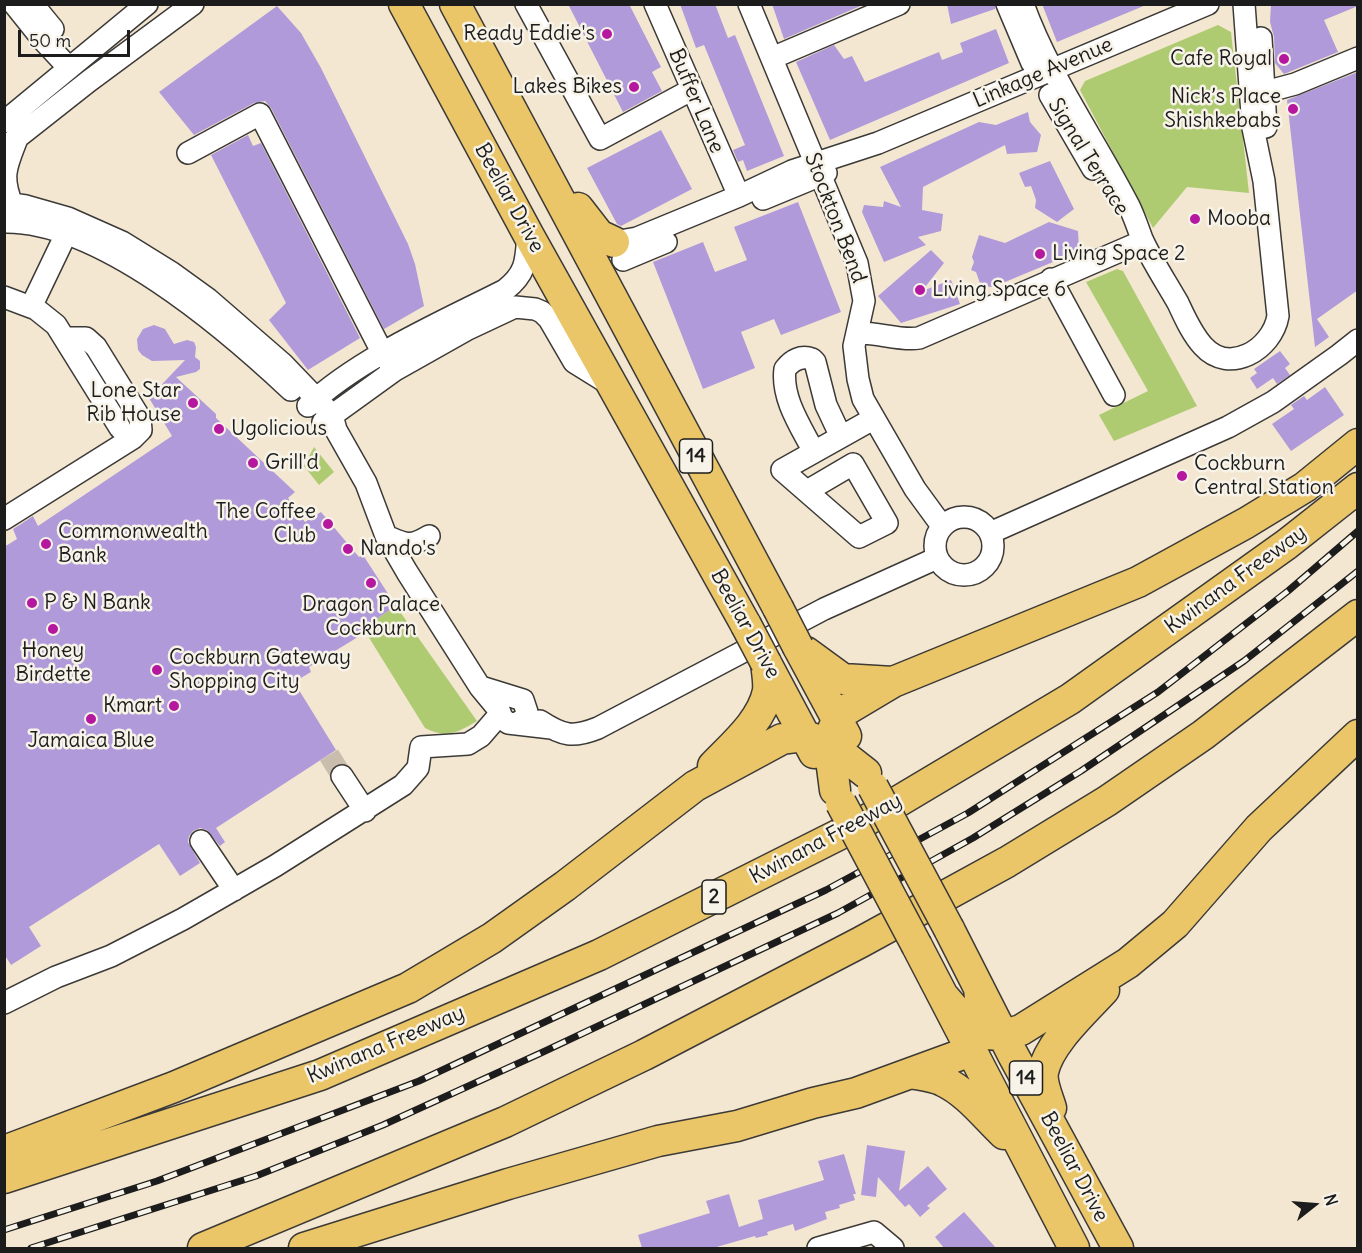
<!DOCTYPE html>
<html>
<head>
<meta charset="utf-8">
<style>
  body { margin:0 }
  #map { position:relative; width:1362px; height:1253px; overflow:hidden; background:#f4e7d1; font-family:Delius,sans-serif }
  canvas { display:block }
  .frame { position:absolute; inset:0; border:6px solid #1c1c1c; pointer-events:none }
  .north { position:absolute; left:1284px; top:1175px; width:60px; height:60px; -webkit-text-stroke:4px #f7f3e8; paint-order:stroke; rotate:73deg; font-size:16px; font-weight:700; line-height:24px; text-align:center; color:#1c1c1c }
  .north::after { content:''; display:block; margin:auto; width:21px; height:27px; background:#1c1c1c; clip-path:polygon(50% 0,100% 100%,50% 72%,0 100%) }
  .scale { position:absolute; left:18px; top:30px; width:112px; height:27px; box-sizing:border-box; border:3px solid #1c1c1c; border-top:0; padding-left:8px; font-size:18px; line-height:21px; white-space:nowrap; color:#1c1c1c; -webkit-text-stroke:4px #f7f3e8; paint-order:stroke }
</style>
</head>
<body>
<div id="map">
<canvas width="1362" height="1253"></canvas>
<div class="frame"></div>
<div class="north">N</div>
<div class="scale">50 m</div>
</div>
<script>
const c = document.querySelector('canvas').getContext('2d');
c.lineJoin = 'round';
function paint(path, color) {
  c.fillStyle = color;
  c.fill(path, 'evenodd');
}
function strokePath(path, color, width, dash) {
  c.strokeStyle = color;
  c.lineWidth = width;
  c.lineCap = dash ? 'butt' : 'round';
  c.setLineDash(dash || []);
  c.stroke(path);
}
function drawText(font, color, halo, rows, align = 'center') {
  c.font = font + ' Delius,sans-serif';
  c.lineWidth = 5;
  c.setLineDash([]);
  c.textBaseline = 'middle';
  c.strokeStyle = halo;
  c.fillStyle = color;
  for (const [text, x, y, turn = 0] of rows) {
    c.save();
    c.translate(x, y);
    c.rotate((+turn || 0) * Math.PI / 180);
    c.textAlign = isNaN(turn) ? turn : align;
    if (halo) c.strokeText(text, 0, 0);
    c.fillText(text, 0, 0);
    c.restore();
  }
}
paint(new Path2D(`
  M1218 25 1231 32 1249 193 1187 187 1153 228 1080 90 1085 81Z
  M1117 269 1123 271 1197 406 1114 441 1099 415 1148 391 1086 282Z
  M314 447 334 472 319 485 304 466Z
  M396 606 477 721C459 732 446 739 425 728L363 628Z`), '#afcb72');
paint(new Path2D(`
  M568 4H629L661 67 652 72 662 91 623 112Z
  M680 4H715L728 38 735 35 784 156 747 171 743 160 738 162 733 150 745 145 704 45 696 48Z
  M772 4H865L784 39Z
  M947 4H995V9L951 24Z
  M1042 4H1146V5L1057 42Z
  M1271 4H1358V6L1324 20 1338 52 1284 74 1275 63 1274 37 1270 22Z
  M277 6 301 33 321 68 408 244 415 264 424 306 384 329 271 108 265 101 254 103 194 135 159 92Z
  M996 29 1009 63 830 140 796 62 834 45 844 59 852 56 865 82 939 52 942 60 963 52 960 43Z
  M1358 72V290L1317 319 1329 337 1315 347 1287 100Z
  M1028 112 1030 122 1041 135 1037 152 1007 154 1005 145 923 187 922 210 943 214 941 231 918 237 926 245 884 262 862 212 864 205 883 207 884 201 901 207 880 167 979 122 996 125Z
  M661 130 692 189 621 226 617 224 587 168Z
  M248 135 253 146 261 143 360 338 308 370 269 320 286 303 211 155Z
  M1050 161 1074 209 1057 222 1035 208 1036 200 1031 186 1025 187 1019 173Z
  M798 202 841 312 781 335 774 319 741 332 755 368 703 389 653 262 703 242 715 272 747 260 734 227Z
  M1049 222 1078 231 1079 248 1065 257 993 287 981 286 976 272 971 270 974 262 972 257 979 235 1005 243Z
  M931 250 944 263 922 291 951 280 960 304 901 323 878 296Z
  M154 325 165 329 174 344 187 340 194 342 196 347 195 357 200 361V369L196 372 176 377 216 414V418L295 492 288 498 305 522 321 512 359 557 363 555 396 606 363 628 366 632 309 667 311 672 294 682 336 750 216 828 225 842 220 846 207 830 200 828 193 831 189 836 188 842 200 863 180 876 159 844 29 927 41 946 11 965 4 954V547L17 539 13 529 21 524 33 516 38 526 172 436 149 398 185 360 152 361 142 355 138 350 137 339 143 329Z
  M1280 351 1290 364 1285 368 1290 375 1277 384 1273 378 1257 389 1250 378 1257 373 1254 369Z
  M1325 387 1344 415 1291 451 1272 424 1294 409 1291 405 1304 396 1307 400Z
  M867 1145 905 1151 899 1191 928 1166 947 1189 927 1206 930 1208 920 1217 909 1204 905 1207 878 1177 876 1197 861 1195Z
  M844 1154 856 1194H853L855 1200 839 1205 840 1208 825 1212 827 1219 795 1231 793 1224 767 1232 768 1235 756 1238 755 1236 713 1248H642L638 1235 710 1213 706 1201 729 1194 739 1227 763 1219 758 1200 824 1180 818 1161Z
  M964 1212 996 1248H944L935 1237Z`), '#b19ad9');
strokePath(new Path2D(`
  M329 755 342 776`), '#c9bead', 21, [21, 10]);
const minor = new Path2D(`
  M14 4 42 39 69 68
  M526 4 600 139 691 90
  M655 4 739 196
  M749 4 857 263 864 301 854 346 858 379 863 399 915 489 942 526
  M1007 4 1032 63
  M1023 4C1049 76 1094 138 1129 206 1134 216 1138 228 1142 239 1152 261 1166 282 1178 303 1185 318 1192 334 1203 346 1229 375 1272 350 1278 316L1264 181 1253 128 1244 4
  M35 7 53 29
  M1261 38 1266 127
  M772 58 899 4
  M1050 95 1093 169
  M1254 95 1295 84 1358 58
  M4 122 147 4
  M4 148 89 81 193 4
  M188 153 260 114 383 354 395 370
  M763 199 826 173
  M4 203 26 206 68 218 122 242 172 273 208 299 283 364 332 415 336 430 366 483 386 536 407 572 480 687 499 710 502 718 508 723 551 728
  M12 204C0 175 7 165 18 136
  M4 222C99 220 225 328 291 390
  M614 242 637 238 739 196 792 171 878 143 1208 4
  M623 260 666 242
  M1051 279 1114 395
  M4 297 36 309 56 325 120 428
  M31 307 66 234
  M857 333C878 332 899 341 919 338L1143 241
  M308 406C359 358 442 322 505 290 527 273 526 260 528 234
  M323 422 395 370 466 330 515 307 535 309 542 312 549 319 574 362 611 385
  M814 452C801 427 781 398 785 369 792 360 801 355 812 359L815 362 826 405 841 437
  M807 491 853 464 887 523 859 537 782 470 873 419
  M935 546a29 29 0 1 1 58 0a29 29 0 1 1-58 0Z
  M4 519 133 438 141 430 140 418 96 347 86 338H65
  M990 533 1228 427 1273 402 1339 355 1358 340
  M386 536C405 544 409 548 429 536
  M481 687 523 700 527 712 524 719 517 723
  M540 721C563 736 573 738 598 728L824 609 937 558
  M342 776 365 811
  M201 841 234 890
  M4 1003 56 977 111 956 183 919 275 866 403 785 418 768 421 747 468 744 481 736 500 714
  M818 1248 874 1232 893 1248`);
const highway = new Path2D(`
  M404 4 528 234 746 625
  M455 4 778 608
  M578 208 599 235 614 242
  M798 647 846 736
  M806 652 843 679 893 682
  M766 663 814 753
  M713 766C733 745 762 721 768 691 769 682 767 672 766 663
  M835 790 829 744 832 732 837 720 846 710 893 682 1138 582 1246 523 1305 487 1358 444
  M949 929 1012 1053 1118 1248
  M917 946 1074 1248
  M945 998C959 1015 974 1035 998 1035 1006 1035 1014 1032 1021 1030L1128 963 1175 924 1259 828 1358 735
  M911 1073C921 1075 934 1076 943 1081 967 1092 985 1116 1004 1134
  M1051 1108C1048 1098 1041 1082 1043 1072 1049 1043 1084 1012 1104 990
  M4 1151 174 1087 408 988 492 938 565 886 695 786 782 739 805 736 829 744 866 773
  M4 1178 320 1075 599 955 862 823 1070 699 1287 544 1358 488
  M203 1248 505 1122 644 1055 861 942 1007 862 1107 801 1203 735 1358 615
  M304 1248 508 1184 658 1141 737 1126 813 1103 856 1093 971 1051C981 1027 982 1014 979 988`);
strokePath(minor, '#3c3a37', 24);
strokePath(highway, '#3c3a37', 33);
strokePath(minor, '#fff', 21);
strokePath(highway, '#ebc669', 30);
const rail = new Path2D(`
  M4 1230 157 1181 419 1081 826 890 968 813 1158 692 1288 591 1358 531
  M31 1248 256 1176 383 1125 543 1052 838 913 973 838 1081 771 1244 661 1358 571`);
strokePath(rail, '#1c1c1c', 7);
strokePath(rail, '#f7f3e8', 4.5, [14]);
const highwayBridge = new Path2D(`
  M778 608 798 647
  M746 625 766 663
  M873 787 949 929
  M841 803 917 946`);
strokePath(highwayBridge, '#3c3a37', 33, []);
strokePath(highwayBridge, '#ebc669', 30);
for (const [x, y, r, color] of [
  [607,34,6,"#b5179e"],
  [1284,59,6,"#b5179e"],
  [634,87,6,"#b5179e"],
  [1293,109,6,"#b5179e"],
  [1195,219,6,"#b5179e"],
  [1040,254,6,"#b5179e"],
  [920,290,6,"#b5179e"],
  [193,403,6,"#b5179e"],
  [219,429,6,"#b5179e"],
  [253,463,6,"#b5179e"],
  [1182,476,6,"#b5179e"],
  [328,524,6,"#b5179e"],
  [46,544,6,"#b5179e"],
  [348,549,6,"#b5179e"],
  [371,583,6,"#b5179e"],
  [32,603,6,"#b5179e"],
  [53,629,6,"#b5179e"],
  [157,670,6,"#b5179e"],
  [174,706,6,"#b5179e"],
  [91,719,6,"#b5179e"]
]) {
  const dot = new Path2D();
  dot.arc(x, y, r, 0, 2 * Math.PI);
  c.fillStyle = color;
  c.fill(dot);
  strokePath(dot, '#f7f3e8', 2);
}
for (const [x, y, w] of [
  [696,456,33],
  [714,897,24],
  [1026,1078,33]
]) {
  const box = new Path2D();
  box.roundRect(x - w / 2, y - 17, w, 34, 4.5);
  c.fillStyle = '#f7f3e8';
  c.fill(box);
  strokePath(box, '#1c1c1c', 1.5);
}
drawText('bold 20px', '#1c1c1c', null, [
  ["14",696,456],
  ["2",714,897],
  ["14",1026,1078]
]);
drawText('21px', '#1c1c1c', '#f7f3e8', [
  ["Ready Eddie's",595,34,"right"],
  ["Cafe Royal",1272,59,"right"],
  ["Lakes Bikes",622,87,"right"],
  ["Nick’s Place",1281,97,"right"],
  ["Shishkebabs",1281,121,"right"],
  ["Mooba",1207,219],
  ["Living Space 2",1052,254],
  ["Living Space 6",932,290],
  ["Lone Star",181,391,"right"],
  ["Rib House",181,415,"right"],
  ["Ugolicious",231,429],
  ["Grill'd",265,463],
  ["Cockburn",1194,464],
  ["Central Station",1194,488],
  ["The Coffee",316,512,"right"],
  ["Club",316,536,"right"],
  ["Commonwealth",58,532],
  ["Bank",58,556],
  ["Nando's",360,549],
  ["P & N Bank",44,603],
  ["Dragon Palace",371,605,"center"],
  ["Cockburn",371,629,"center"],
  ["Honey",53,651,"center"],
  ["Birdette",53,675,"center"],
  ["Cockburn Gateway",169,658],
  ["Shopping City",169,682],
  ["Kmart",162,706,"right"],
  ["Jamaica Blue",91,741,"center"]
], 'left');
drawText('21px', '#1c1c1c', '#f7f3e8', [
  ["Linkage Avenue",1043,73,-23],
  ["Buffer Lane",696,101,67],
  ["Signal Terrace",1088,157,58],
  ["Beeliar Drive",509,198,61],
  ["Stockton Bend",835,218,69],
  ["Kwinana Freeway",1236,580,-36],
  ["Beeliar Drive",745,624,61],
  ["Kwinana Freeway",826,839,-28],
  ["Kwinana Freeway",386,1045,-23],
  ["Beeliar Drive",1074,1167,62]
]);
</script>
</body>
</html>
